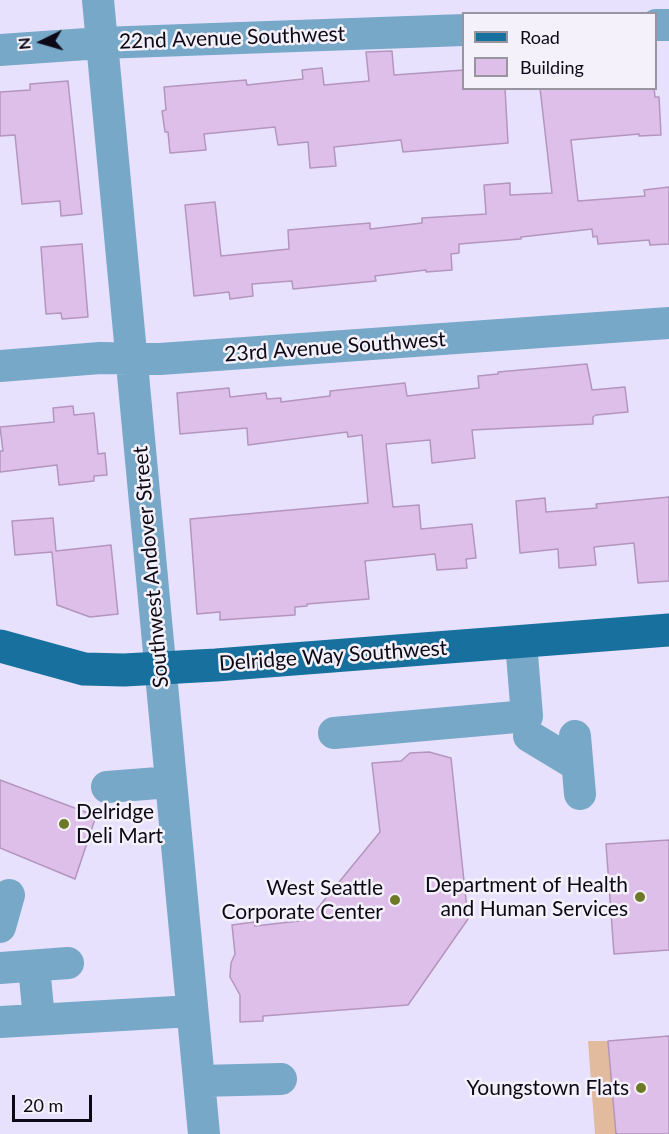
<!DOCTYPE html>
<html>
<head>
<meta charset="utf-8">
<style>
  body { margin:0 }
  #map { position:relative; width:669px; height:1134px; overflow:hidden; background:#e8e1fe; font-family:Lato,sans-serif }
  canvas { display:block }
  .legend { position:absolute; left:462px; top:12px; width:195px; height:78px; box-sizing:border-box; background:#f4f1fb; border:2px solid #9894a0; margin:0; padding:8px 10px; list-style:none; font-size:18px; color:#0d0817 }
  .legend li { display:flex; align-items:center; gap:12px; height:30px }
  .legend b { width:30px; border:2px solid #9894a0 }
  .north { position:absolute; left:12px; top:12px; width:60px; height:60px; -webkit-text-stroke:4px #f4f1fb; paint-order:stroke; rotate:265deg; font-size:16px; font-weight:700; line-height:24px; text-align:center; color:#0d0817 }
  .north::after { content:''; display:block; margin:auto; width:21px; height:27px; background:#0d0817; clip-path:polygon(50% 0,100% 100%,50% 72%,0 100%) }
  .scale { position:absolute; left:12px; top:1095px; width:80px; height:27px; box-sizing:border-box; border:3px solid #0d0817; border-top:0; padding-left:8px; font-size:18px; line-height:21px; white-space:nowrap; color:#0d0817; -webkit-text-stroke:4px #f4f1fb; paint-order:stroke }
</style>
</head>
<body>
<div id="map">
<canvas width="669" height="1134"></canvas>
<ul class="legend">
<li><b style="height:8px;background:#17709e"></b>Road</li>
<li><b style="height:16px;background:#debfe9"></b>Building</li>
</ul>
<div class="north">N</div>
<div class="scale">20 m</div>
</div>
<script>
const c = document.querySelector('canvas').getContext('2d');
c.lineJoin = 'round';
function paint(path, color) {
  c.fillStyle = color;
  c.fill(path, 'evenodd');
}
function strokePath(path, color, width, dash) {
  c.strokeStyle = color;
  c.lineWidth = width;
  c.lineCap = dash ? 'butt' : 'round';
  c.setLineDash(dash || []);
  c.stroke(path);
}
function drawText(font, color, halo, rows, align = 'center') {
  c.font = font + ' Lato,sans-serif';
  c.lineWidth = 5;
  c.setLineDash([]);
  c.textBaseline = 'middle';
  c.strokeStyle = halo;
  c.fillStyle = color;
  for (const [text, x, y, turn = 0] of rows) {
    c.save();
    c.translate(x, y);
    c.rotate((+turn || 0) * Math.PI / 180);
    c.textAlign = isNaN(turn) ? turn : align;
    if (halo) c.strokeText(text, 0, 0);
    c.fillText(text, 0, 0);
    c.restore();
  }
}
paint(new Path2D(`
  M588 1041H608L616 1134H595Z`), '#e2ba9d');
const building = new Path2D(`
  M392 51 394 75 464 70V88H505L508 143 403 152 401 140 334 147 336 166 310 168 308 142 278 145 275 127 204 134 206 150 170 153 168 132H165L162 111 166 110 164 87 246 80 247 85 303 79 302 70 322 68 324 85 369 81 366 52Z
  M68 81 82 214 61 216 60 201 22 204 15 135 0 136V92L30 90V84Z
  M540 88H654L655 97H659L661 135 639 136V134L571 140 578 201 645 196 644 190 669 187V244L650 245 649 240 598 244 597 236 593 237 592 229 521 237V239L459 244V253L451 254 452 270 426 272V270L375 276 376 281 293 289 292 281 252 284 253 296 230 299 229 292 194 296 185 205 215 202 221 256 289 249 288 230 370 223V229L422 223V218L486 214 484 185 510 183V195L552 193Z
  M82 244 88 317 62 319 61 313 46 314 41 247Z
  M587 364 592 390 625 387 628 412 596 415 593 417V424L472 430 475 458 432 463 430 440 386 444 393 507 419 505 421 529 472 524 476 558 466 559 467 568 437 570 435 554 365 561 369 599 307 604V606L295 607V615L220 620V612L197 614 190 519 368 503 362 435 348 437 347 432 248 445 247 428 180 434 177 393 229 388 230 397 266 393 267 399 281 398V402L330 396V391L405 383 407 396 479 388 478 376 498 374V372Z
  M73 406 74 415 94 413 98 454 105 453 107 475 94 476V481L59 485 57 465 0 472V451H3L0 427 54 422 53 408Z
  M669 497V581L638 583 634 543 594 547 596 565 559 568 558 549 520 553 516 501 545 498 546 512 597 508 596 504Z
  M53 518 56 551 111 545 118 614 90 617 57 605 52 552 15 555 12 521Z
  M429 752 451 758 468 919 408 1005 263 1016V1021L240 1022V995L230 977 231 963 235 954 232 925 254 922 255 926 308 920 380 832 372 763 401 761 410 753Z
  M0 780 96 816 75 879 0 848Z
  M669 840V950L614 954 606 844Z
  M669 1036V1134H616L608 1041Z`);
paint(building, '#debfe9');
strokePath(building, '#b395be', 1.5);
strokePath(new Path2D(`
  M98 0 204 1134
  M656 25H669
  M0 50 101 43 464 30
  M0 366 100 358 160 359 669 323
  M334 733 527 716 521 642
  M529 736 577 765
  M575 736 580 794
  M107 787 171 782
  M0 927 9 895
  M34 967 39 1019
  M0 968 68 963
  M0 1022 192 1011
  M199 1081 281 1079`), '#77a8c8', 32);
strokePath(new Path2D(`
  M0 646 84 669 124 670 216 665 669 630`), '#17709e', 33);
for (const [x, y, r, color] of [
  [64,824,6,"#6d7926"],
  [640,897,6,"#6d7926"],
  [395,900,6,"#6d7926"],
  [641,1088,6,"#6d7926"]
]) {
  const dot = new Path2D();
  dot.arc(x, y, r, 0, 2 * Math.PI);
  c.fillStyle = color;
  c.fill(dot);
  strokePath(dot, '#f4f1fb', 2);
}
drawText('21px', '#0d0817', '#f4f1fb', [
  ["22nd Avenue Southwest",232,38,-2],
  ["23rd Avenue Southwest",335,347,-4],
  ["Southwest Andover Street",151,567,-95],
  ["Delridge Way Southwest",333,656,-4]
]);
drawText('21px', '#0d0817', '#f4f1fb', [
  ["Delridge",76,812,"left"],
  ["Deli Mart",76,836,"left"],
  ["Department of Health",628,885],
  ["and Human Services",628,909],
  ["West Seattle",383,888],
  ["Corporate Center",383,912],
  ["Youngstown Flats",629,1088]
], 'right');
</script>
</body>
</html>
